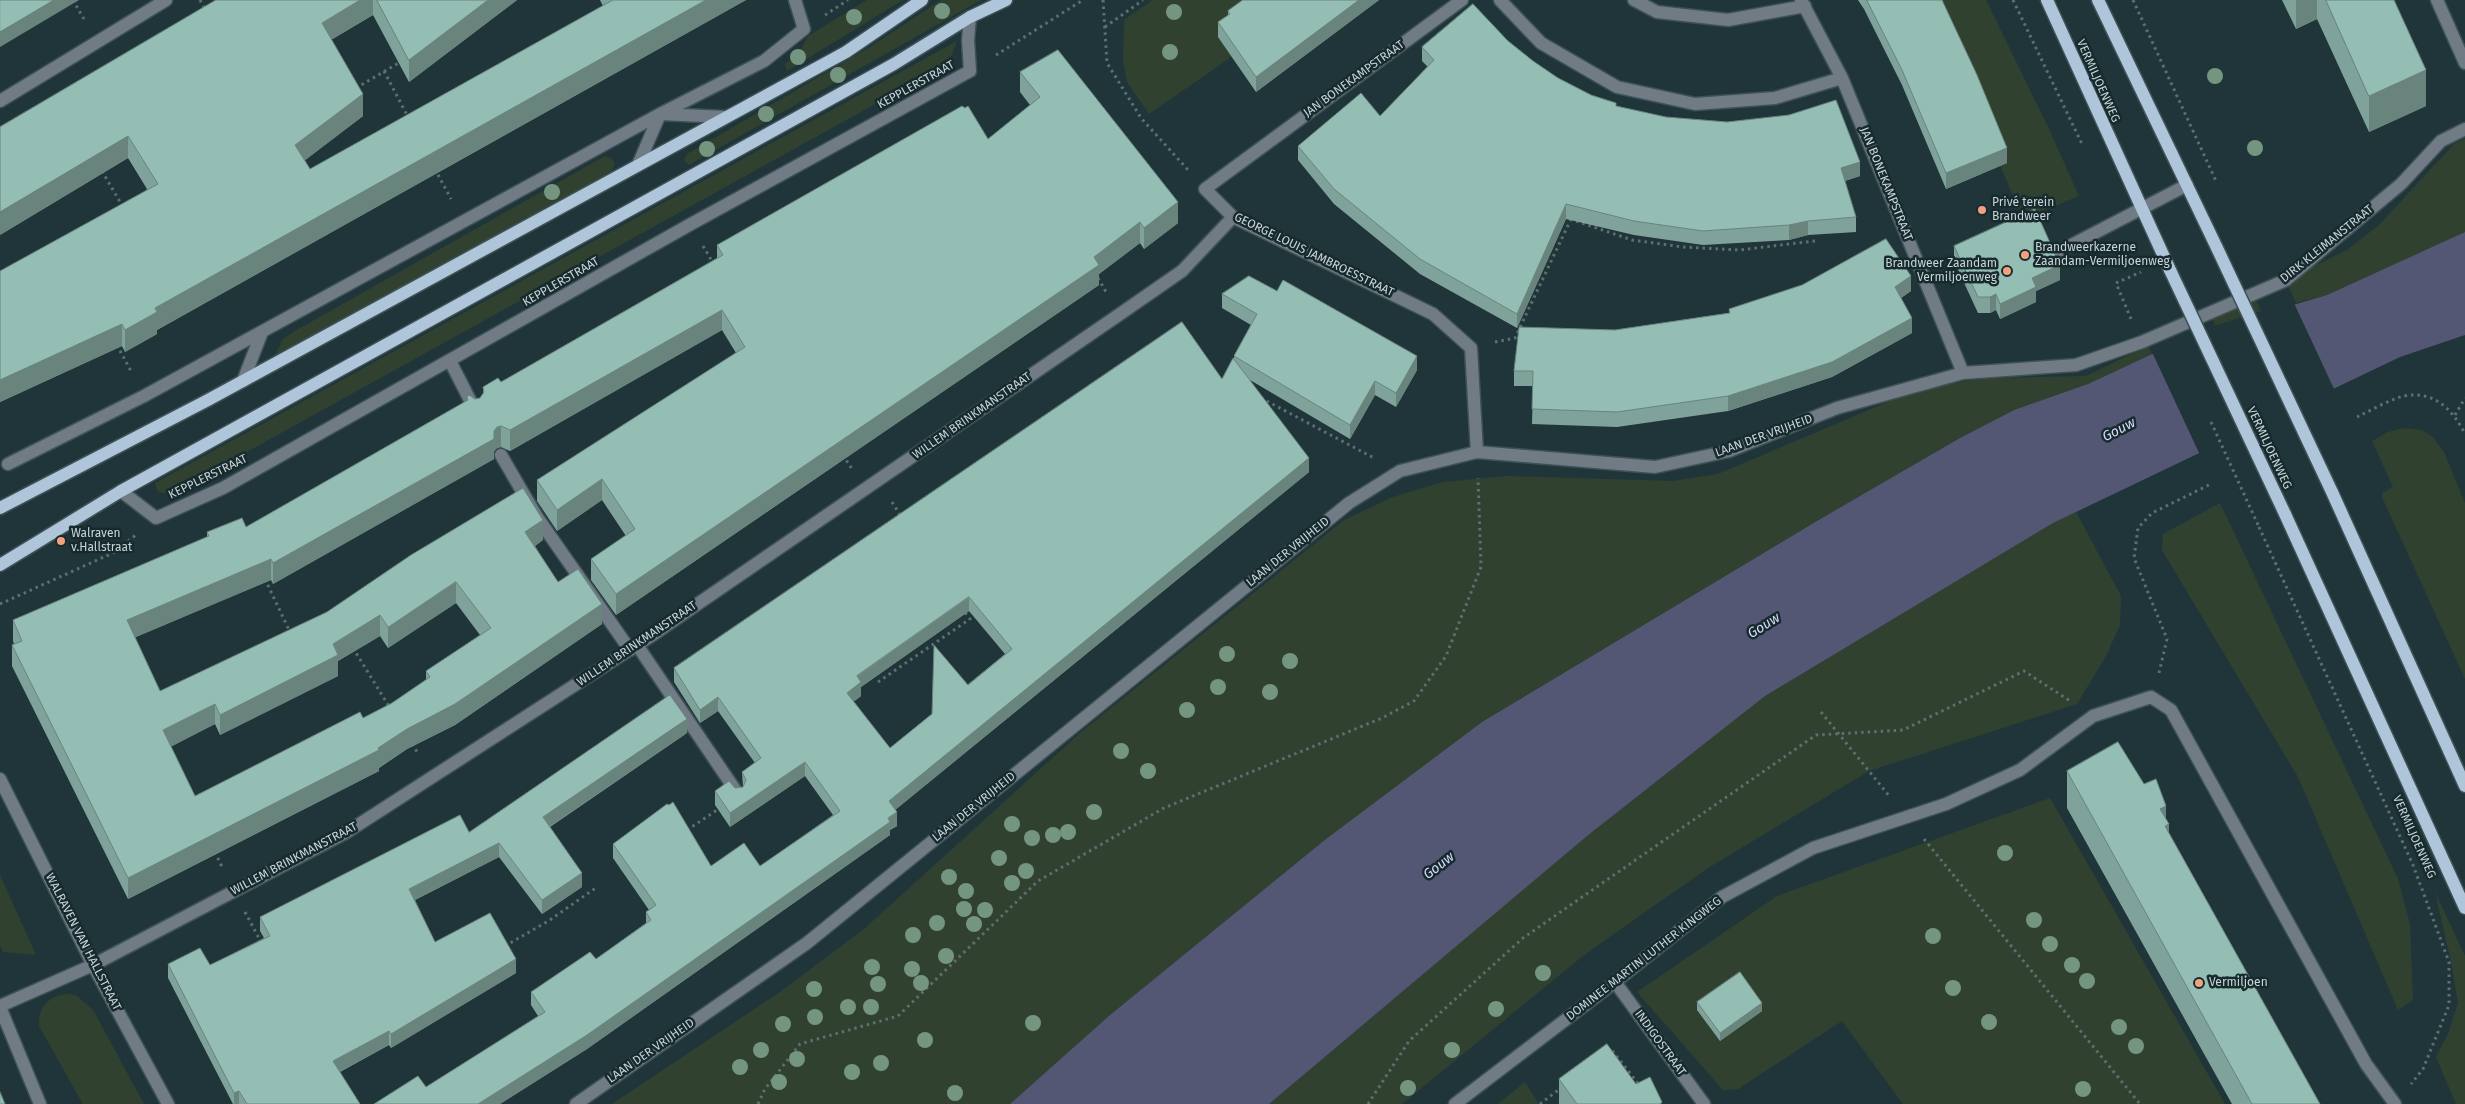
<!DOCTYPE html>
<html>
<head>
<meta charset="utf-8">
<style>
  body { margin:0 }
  canvas { display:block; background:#203539 }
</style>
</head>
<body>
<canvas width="2465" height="1104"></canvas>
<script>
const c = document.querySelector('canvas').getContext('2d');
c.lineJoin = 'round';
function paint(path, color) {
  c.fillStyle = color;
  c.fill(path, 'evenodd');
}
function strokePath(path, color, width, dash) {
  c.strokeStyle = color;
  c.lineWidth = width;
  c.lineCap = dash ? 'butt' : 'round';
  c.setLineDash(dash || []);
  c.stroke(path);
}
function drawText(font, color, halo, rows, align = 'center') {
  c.font = font + ' "Fira Sans",sans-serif';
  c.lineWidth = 5;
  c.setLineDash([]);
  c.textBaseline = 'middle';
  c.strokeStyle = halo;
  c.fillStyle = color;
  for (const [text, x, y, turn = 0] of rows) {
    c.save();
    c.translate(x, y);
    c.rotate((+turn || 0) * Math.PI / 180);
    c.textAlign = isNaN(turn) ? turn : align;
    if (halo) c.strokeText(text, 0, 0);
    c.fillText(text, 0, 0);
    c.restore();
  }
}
paint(new Path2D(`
  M867 0H903L787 71 785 64 800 52 808 36Z
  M941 0H981L689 165 684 161 687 154 870 47Z
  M1153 0H1298L1227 60 1149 114 1127 82 1123 61 1124 20Z
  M1921 0H1986L2049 129 2079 196 2023 219 1953 55Z
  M957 41 952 54 942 67 169 495 157 491 155 483Z
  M2465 139V232L2327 295 2296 303 2286 280 2347 250 2379 225 2454 144Z
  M605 156 611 158 615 163 611 172 273 359 283 339 293 332Z
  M2254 296 2262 313 2216 327 2211 316Z
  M2148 346 2152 354 2088 384 2014 410 1960 438 1822 518 1482 722 1326 839 1110 1015 1010 1104H612L780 992 864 929 1080 733 1344 520 1393 497 1443 482 1508 476 1673 481 1718 474 1897 398 1940 385 1988 378 2086 376Z
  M2404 428 2421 430 2432 436 2444 452 2465 503V679L2382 497V493L2393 487 2372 441 2388 432Z
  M2220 503 2398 879 2410 924 2413 1000 2398 1010 2298 777 2162 550 2163 534Z
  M2076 512 2121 596 2120 625 2106 656 2077 704 1869 771 1708 868 1584 955 1402 1104H1269L1587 836 1765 696 2053 523Z
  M2050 798 2225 1104H1903L1842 1021 1738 1089 1723 1090 1637 992 1777 896Z
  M0 875 36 955 3 952 0 945Z
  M2435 892 2465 956V1104H2456L2436 1057 2448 1034 2458 1003 2451 961Z
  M69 994 77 996 93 1010 144 1104H83L39 1026C38 1006 50 995 69 994Z
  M1525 1082 1539 1104H1498Z`), '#304130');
paint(new Path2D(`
  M2465 232V335L2400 357 2053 523 1765 696 1587 836 1269 1104H1010L1110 1015 1326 839 1482 722 1822 518 1960 438 2014 410 2088 384 2195 334 2327 295Z`), '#535773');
paint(new Path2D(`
  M2293 301 2335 391 2200 455 2152 352 2194 332Z`), '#203539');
const minor = new Path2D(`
  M1462 0 1205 189 1233 217 1433 314 1471 348 1477 452
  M1500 0 1541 43 1617 87 1695 104 1775 98 1842 78
  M1634 0 1657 12 1728 20 1805 6
  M1801 0 1842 78 1963 373
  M2437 0 2465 63
  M0 101 166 0
  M638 165 660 114 725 117
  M2058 252 2187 185
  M450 361 475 410
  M243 381 262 332
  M501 455 537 517 630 650
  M8 464 144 396 660 114 764 61 804 29 795 0
  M121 491 156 518 223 488 691 224 970 71 968 40 970 17
  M637 645 738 794
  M0 779 93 965 168 1104
  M1615 982 1704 1104
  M0 1006 93 965 347 832 651 636 1120 314 1182 271 1233 217
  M0 1007 40 1104
  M576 1104 807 943 1349 503 1400 471 1477 452 1655 467 1729 451 1837 408 1963 373 2076 365 2142 342 2286 280 2401 184 2441 141 2465 129
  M1455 1104 1615 982 1722 897 1813 848 1946 804 2020 770 2093 716 2151 697 2171 710 2366 1064 2395 1104`);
const major = new Path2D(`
  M2047 0 2170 270
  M2098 0 2217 248
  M2332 492 2465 786
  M0 508 208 400 846 52 922 0
  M2285 514 2465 908
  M0 565 121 491 894 64 970 17 1006 0`);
strokePath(minor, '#3e5256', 15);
strokePath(major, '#3e5256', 15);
strokePath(new Path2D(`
  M73 0 85 21
  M200 0 205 9
  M1103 0 1107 63 1141 118 1189 171
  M2013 0 2082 144
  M2133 0 2216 181
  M825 15 848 0
  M1105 27 1143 0
  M996 55 1083 0
  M384 71 408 117
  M356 88 402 61
  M435 169 451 199
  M102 171 123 207
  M1570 219 1632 240 1683 247 1739 250 1815 241
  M703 246 713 263
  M1098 278 1106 292
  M2131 319 2116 283 2141 272
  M1495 342 1515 338 1571 219
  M117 345 132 373
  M1261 398 1374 458
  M2455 415 2465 398
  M2357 417C2372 410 2388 400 2404 396 2434 390 2453 410 2465 434
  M843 455 852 469
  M892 502 902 518
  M2259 527 2413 865 2449 962V1005L2423 1069 2411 1084
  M265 579 290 632
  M0 604 115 552 137 534
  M353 648 390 708
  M2159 673 2167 639 2134 558 2138 528 2152 513 2209 485
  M878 682 970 619 963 610
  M1821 712 1890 797
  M412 744 419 755
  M687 830 717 810
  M1924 839 2140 1104
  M215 852 223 869
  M245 912 261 942
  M505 946 550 920 597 887
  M1608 1052 1611 1049 1640 1086
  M758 1104 765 1089 800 1044 898 1016 1038 881 1164 808 1382 718 1414 701 1446 656 1481 567 1478 478
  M1368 1104 1409 1041 1523 938 1816 735 1903 730 2024 671 2070 701
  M1540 1104 1561 1088`), '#5d6f72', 3, [2.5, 4]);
strokePath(minor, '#707b85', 12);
strokePath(major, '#aec5da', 12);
const majorBridge = new Path2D(`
  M2217 248 2332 492
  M2170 270 2285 514`);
strokePath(majorBridge, '#3e5256', 15, []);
strokePath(new Path2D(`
  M2211 422 2259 527`), '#5d6f72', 3, [2.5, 4]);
strokePath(majorBridge, '#aec5da', 12);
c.fillStyle = '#749680';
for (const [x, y] of [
  [942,11],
  [1174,12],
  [854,17],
  [1170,52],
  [798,57],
  [838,75],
  [2215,76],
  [766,114],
  [2255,148],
  [707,149],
  [552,192],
  [1227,654],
  [1290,661],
  [1218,687],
  [1270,692],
  [1187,710],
  [1121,751],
  [1148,771],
  [1094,812],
  [1012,824],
  [1068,832],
  [1053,835],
  [1032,838],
  [2005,853],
  [999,858],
  [1026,871],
  [949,877],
  [1012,883],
  [966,891],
  [964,909],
  [985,910],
  [2034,920],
  [937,923],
  [974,924],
  [913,935],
  [1933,936],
  [2050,944],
  [946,956],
  [2072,965],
  [872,967],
  [912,969],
  [1543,973],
  [2087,981],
  [921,983],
  [878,984],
  [1953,988],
  [814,989],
  [848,1007],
  [871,1007],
  [1496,1009],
  [815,1017],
  [1989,1022],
  [1033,1023],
  [783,1024],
  [2119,1027],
  [925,1040],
  [2136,1046],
  [761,1050],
  [1452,1050],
  [797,1059],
  [881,1063],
  [740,1067],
  [852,1072],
  [779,1082],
  [1408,1088],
  [2083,1089],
  [955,1093]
]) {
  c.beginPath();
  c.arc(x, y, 8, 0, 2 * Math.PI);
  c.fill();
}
paint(new Path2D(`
  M216 0H517L409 82 373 15 331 40 363 116 305 160 310 169 603 6 600 0H746L157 330V334L125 352 122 346 0 402 147 189 128 158 0 235Z
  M1243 0H1379L1256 92 1218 37V22L1228 15V11Z
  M1858 0H1942L2007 163 1946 189 1902 85 1864 9Z
  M2282 0H2394L2426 106 2369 132 2317 19 2296 29Z
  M1508 41 1533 61 1558 78 1591 95 1616 106 1860 176 1845 181 1856 217V232L1808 235 1789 240 1703 245 1634 235 1566 219 1517 328 1420 274 1334 204 1298 160V146L1380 116 1428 67 1422 61V47Z
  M1020 72 1178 223 1144 249 1140 243 1099 274V285L616 615 591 580V559L626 536 602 500 557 531 537 501V480L736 353 722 330 510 451 501 447 497 448 494 451V459L273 584 271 580 135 637 160 691 543 540 535 546 558 582 602 624 455 725 407 749 379 768V771L128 899 12 666V645L14 644 13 641V620L207 537V532L246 527 467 401V397L475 399 480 398 483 394V387L501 382 717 258V245L988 139 1030 105 1020 92ZM456 603 480 635 426 671V680L392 703 363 718 195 796 171 746 215 724 220 735 338 676V661L380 636 388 648Z
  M1954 246 2060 280 2036 291V302L2000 319 1996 310 1990 313H1978L1954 261Z
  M1911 291 1901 298 1912 333 1832 377 1728 411 1617 427 1532 424 1533 386H1514V371L1615 330 1729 313V309Z
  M1222 294 1417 370 1396 407 1375 395 1350 439 1250 380 1309 472 895 810 897 826 890 830V835L587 1049 500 1104H374L426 1087 538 1016 531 1005V992L596 959 646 923V912L649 910 613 858V844L711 866H760L833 815 805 776 730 827 715 805V791L743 787 742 772 755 763 718 711 700 723 674 682V668L1222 379 1234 359V356L1251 325 1222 308ZM969 611 1005 654 890 748 853 702 861 696V687Z
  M687 733 550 827 582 887 542 914 499 857 415 900 435 942 516 973 391 1048 389 1045 340 1072 360 1104H233L168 978V964L210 965 264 938 260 931V917L469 832Z
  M2067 771 2144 784 2166 819 2169 833 2320 1104H2232L2067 808Z
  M1697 1002 1762 1011 1720 1041 1697 1010Z
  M1559 1079 1636 1084 1662 1104H1559Z`), '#7fa39a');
paint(new Path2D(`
  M54 0H79L0 47V32Z
  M360 0H373V15L322 45V23Z
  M488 0H517L409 82V60Z
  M706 0H746L157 330V334L125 352V330L155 308Z
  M1359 0H1379L1256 92V77Z
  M2296 0H2317V19L2296 29Z
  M2426 70V106L2369 132V96Z
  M363 94V116L295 168V145Z
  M128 136V158L0 235V212Z
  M2007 148V163L1946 189V173Z
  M1860 162V176L1841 182V168Z
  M1178 202V223L1144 249V228Z
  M1566 204V219L1517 328V314Z
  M1808 221V235L1789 240V225Z
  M1140 222V243L1099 274V285L616 615V594L1094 257Z
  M2060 265V280L2036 291V302L2000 319V304L2032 278Z
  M1911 276V291L1895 302V287Z
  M1996 294V310L1990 313V297Z
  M722 310V330L510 451V430Z
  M1912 318V333L1832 377 1728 411V396Z
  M122 324V346L0 402V380Z
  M1417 356V370L1396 407V393Z
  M1375 381V395L1350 439V425Z
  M501 426V447L497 448 494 451V459L273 584V563L494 431 497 427Z
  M1309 458V472L889 815V801Z
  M602 479V500L557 531V510Z
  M543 520V540L525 553V532Z
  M271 559V580L127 641V620Z
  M456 582V603L388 648V627Z
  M969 597V611L861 687V696L847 707V693L857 676Z
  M602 604V624L455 725 407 749 379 768V771L128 899V878L378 748 407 729Z
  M380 615V636L338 661V676L220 735V715Z
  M718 697V711L700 723V710Z
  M215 704V724L163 751V730Z
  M687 719V733L543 831V817Z
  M805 762V776L730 827V813Z
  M2166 806V826L2169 824V861L2160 809Z
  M897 812V826L890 830V835L587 1049 500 1104H478Z
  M499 843V857L409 903V889Z
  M582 873V887L542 914V900Z
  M516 959V973L391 1048V1034Z
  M1762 1003V1011L1720 1041V1033Z
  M389 1031V1045L333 1075V1061Z
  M239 1091V1104H234V1093Z`), '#68847d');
const building = new Path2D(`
  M0 0H54L0 32Z
  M216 0H360L322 23 363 94 295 145 310 169 613 0H706L155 308 157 312 125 330 122 324 0 380V271L158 184 128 136 0 212V127Z
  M377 0H488L409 60Z
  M1243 0H1359L1256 77 1218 22 1230 14 1228 11Z
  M1867 0H1942L1977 75 2007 148 1946 173 1902 70Z
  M2326 0H2394L2426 70 2369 96Z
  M1473 4 1508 41 1533 61 1558 78 1591 95 1616 103V106L1666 117 1727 122 1789 115 1836 100 1860 162 1841 168 1856 217 1808 221 1789 225 1703 231 1634 221 1566 204 1517 314 1420 259 1334 189 1298 146 1361 93 1380 116 1434 60 1422 47Z
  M1058 50 1178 202 1144 228 1140 222 1094 257 1099 265 616 594 591 559 635 529 602 479 557 510 537 480 745 347 722 310 510 430 501 426 497 427 494 431V439L273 563 271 559 127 620 160 691 327 612 411 555 523 488 543 520 525 532 558 582 578 569 602 604 455 704 407 729 378 748 379 750 128 878 12 645 22 641 13 620 209 536 207 532 242 518 246 527 468 400 467 397 469 395 475 399 480 398 484 392 483 387 498 378 501 382 723 255 717 245 962 106 965 108 968 106 988 139 1040 97 1020 72ZM456 582 491 628 426 671 430 677 392 703 363 718 360 712 195 796 163 730 215 704 220 715 338 655 333 644 380 615 388 627Z
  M2035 209 2060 265 2032 278 2036 287 2000 304 1996 294 1990 297H1978L1954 246Z
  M1886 239 1911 276 1895 287 1912 318 1832 362 1728 396 1617 412 1532 409 1533 371H1514L1519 327 1615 330 1730 313 1729 309 1802 285Z
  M1249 276 1277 291 1283 280 1417 356 1396 393 1375 381 1350 425 1234 356 1257 314 1222 294Z
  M1182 322 1222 379 1233 358 1309 458 889 801 897 812 888 818 890 822 587 1035 478 1104H374L418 1076 426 1087 545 1012 531 992 590 952 596 959 651 920 646 912 656 905 613 844 667 804 669 805 673 802 711 866 744 843 760 866 840 811 805 762 730 813 715 791 729 781 735 788 743 787 746 780 742 772 761 758 718 697 700 710 674 668ZM969 597 1012 649 968 685 934 645 932 714 890 748 847 693 861 682 857 676Z
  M670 695 687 719 543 817 582 873 542 900 499 843 409 889 435 942 490 913 516 959 391 1034 389 1031 333 1061 360 1104H247L239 1091 234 1093 168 964 200 948 210 965 270 936 260 917 460 815 469 832Z
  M2118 742 2144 784 2156 779 2166 806 2160 809 2169 824 2165 826 2320 1104H2252L2067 771Z
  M1740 972 1762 1003 1720 1033 1697 1002Z
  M1607 1044 1636 1084 1650 1077 1662 1102 1660 1104H1577L1559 1079Z
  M0 1092 5 1104H0Z`);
paint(building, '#94bdb3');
strokePath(building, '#68847d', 1);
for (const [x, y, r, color] of [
  [1982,210,5,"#f1a17d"],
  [2025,255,5,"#f1a17d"],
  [2007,271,5,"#f1a17d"],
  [61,541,5,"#f1a17d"],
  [2199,983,5,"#f1a17d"]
]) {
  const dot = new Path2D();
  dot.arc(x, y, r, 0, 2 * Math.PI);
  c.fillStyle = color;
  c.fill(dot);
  strokePath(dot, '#172b2f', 2);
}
drawText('12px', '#c9d5d8', '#172b2f', [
  ["JAN BONEKAMPSTRAAT",1354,79,-36],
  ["VERMILJOENWEG",2098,81,66],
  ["KEPPLERSTRAAT",916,85,-29],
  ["JAN BONEKAMPSTRAAT",1886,184,68],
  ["DIRK KLEIMANSTRAAT",2327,244,-39],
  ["GEORGE LOUIS JAMBROESSTRAAT",1314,255,26],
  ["KEPPLERSTRAAT",561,282,-30],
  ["WILLEM BRINKMANSTRAAT",972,416,-35],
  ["LAAN DER VRIJHEID",1764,436,-20],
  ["VERMILJOENWEG",2269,448,65],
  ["KEPPLERSTRAAT",208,477,-26],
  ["LAAN DER VRIJHEID",1288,552,-39],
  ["WILLEM BRINKMANSTRAAT",637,644,-34],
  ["LAAN DER VRIJHEID",974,807,-39],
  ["VERMILJOENWEG",2414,837,66],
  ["WILLEM BRINKMANSTRAAT",294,859,-28],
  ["WALRAVEN VAN HALLSTRAAT",83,942,63],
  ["DOMINEE MARTIN LUTHER KINGWEG",1644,959,-38],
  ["INDIGOSTRAAT",1660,1043,54],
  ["LAAN DER VRIJHEID",651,1051,-35]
]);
drawText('12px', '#c9d5d8', '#172b2f', [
  ["Privé terein",1992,203],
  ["Brandweer",1992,217],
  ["Brandweerkazerne",2035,248],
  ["Zaandam-Vermiljoenweg",2035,262],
  ["Brandweer Zaandam",1997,264,"right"],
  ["Vermiljoenweg",1997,278,"right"],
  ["Walraven",71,534],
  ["v.Hallstraat",71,548],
  ["Vermiljoen",2209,983]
], 'left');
drawText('italic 14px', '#d7dbfc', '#172b2f', [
  ["Gouw",2119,430,-27],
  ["Gouw",1764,626,-32],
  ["Gouw",1439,866,-38]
]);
</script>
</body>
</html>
